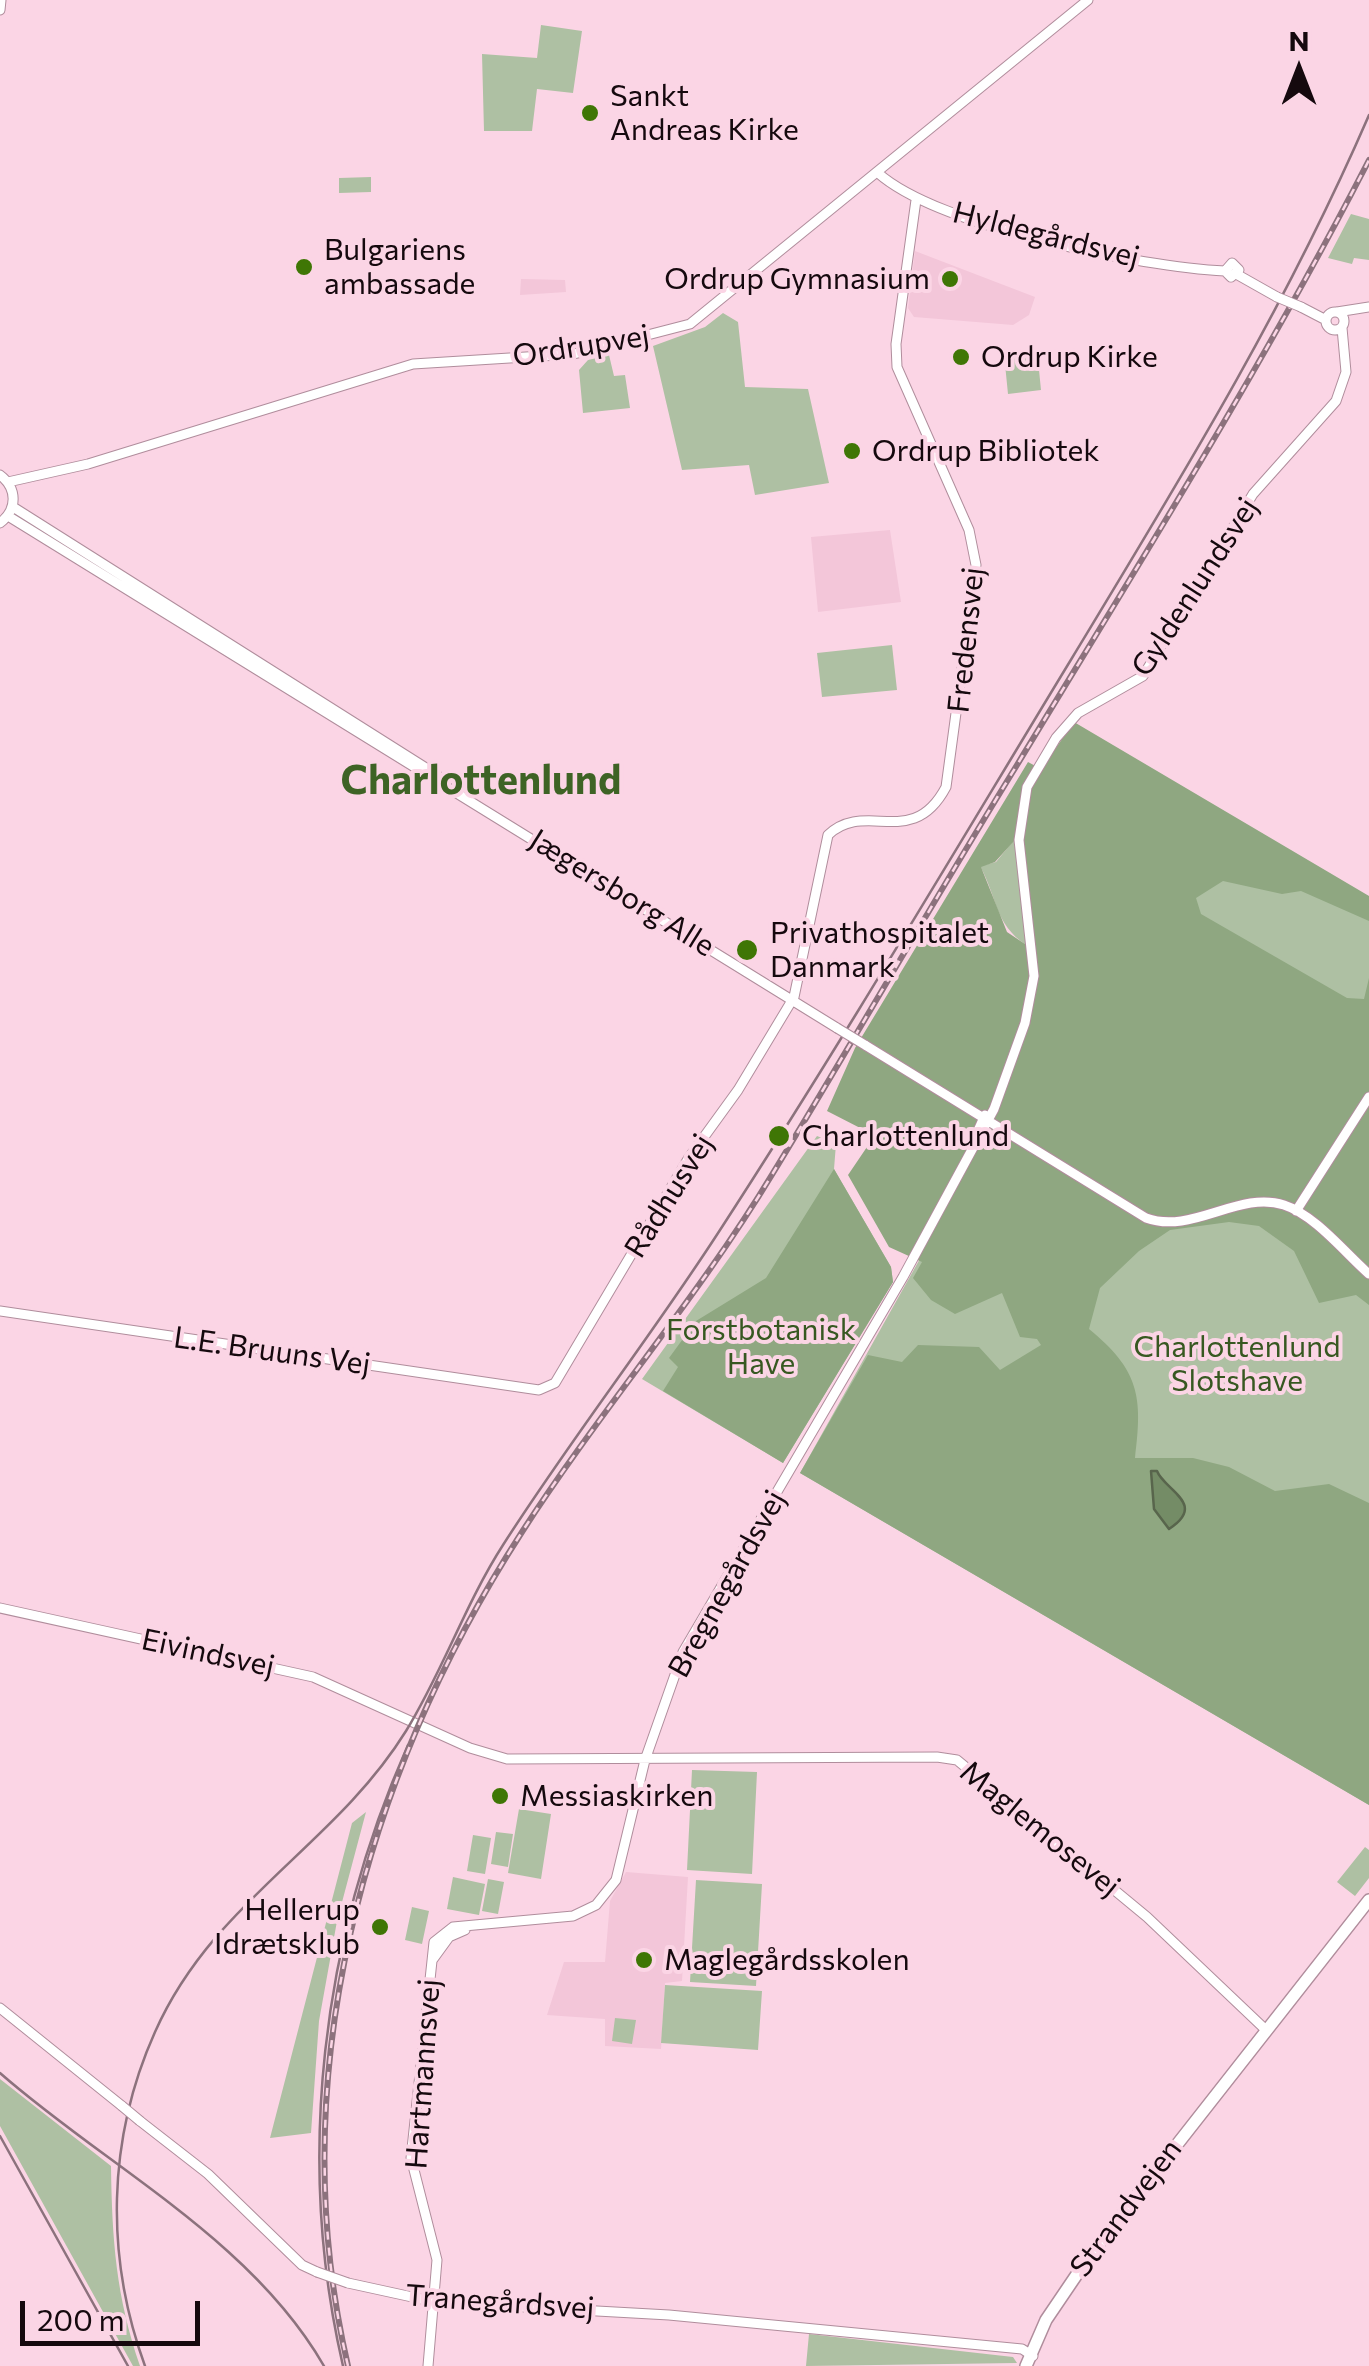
<!DOCTYPE html>
<html>
<head>
<meta charset="utf-8">
<style>
  body { margin:0 }
  #map { position:relative; width:1369px; height:2366px; overflow:hidden; background:#fbd5e5; font-family:Commissioner,sans-serif }
  canvas { display:block }
  .north { position:absolute; left:1249px; top:20px; width:100px; height:100px; -webkit-text-stroke:8px #fbd5e5; paint-order:stroke; rotate:0deg; font-size:28px; font-weight:700; line-height:40px; text-align:center; color:#15090e }
  .north::after { content:''; display:block; margin:auto; width:35px; height:45px; background:#15090e; clip-path:polygon(50% 0,100% 100%,50% 72%,0 100%) }
  .scale { position:absolute; left:20px; top:2301px; width:180px; height:45px; box-sizing:border-box; border:5px solid #15090e; border-top:0; padding-left:12px; font-size:30px; line-height:35px; white-space:nowrap; color:#15090e; -webkit-text-stroke:8px #fbd5e5; paint-order:stroke }
</style>
</head>
<body>
<div id="map">
<canvas width="1369" height="2366"></canvas>
<div class="north">N</div>
<div class="scale">200 m</div>
</div>
<script>
const c = document.querySelector('canvas').getContext('2d');
c.lineJoin = 'round';
function paint(path, color) {
  c.fillStyle = color;
  c.fill(path, 'evenodd');
}
function strokePath(path, color, width, dash) {
  c.strokeStyle = color;
  c.lineWidth = width;
  c.lineCap = dash ? 'butt' : 'round';
  c.setLineDash(dash || []);
  c.stroke(path);
}
function drawText(font, color, halo, rows, align = 'center') {
  c.font = font + ' Commissioner,sans-serif';
  c.lineWidth = 8;
  c.setLineDash([]);
  c.textBaseline = 'middle';
  c.strokeStyle = halo;
  c.fillStyle = color;
  for (const [text, x, y, turn = 0] of rows) {
    c.save();
    c.translate(x, y);
    c.rotate((+turn || 0) * Math.PI / 180);
    c.textAlign = isNaN(turn) ? turn : align;
    if (halo) c.strokeText(text, 0, 0);
    c.fillText(text, 0, 0);
    c.restore();
  }
}
paint(new Path2D(`
  M915 251 1035 297 1029 315 1013 325 914 317 908 308Z
  M521 279 565 280 566 292 520 295Z
  M890 530 901 602 818 612 811 537Z
  M626 1872 688 1877 682 1981 665 1983 661 2049 605 2046V2019L547 2015 564 1962H605L610 1901Z`), '#f3c6d9');
paint(new Path2D(`
  M541 25 582 31 573 93 537 89 532 131H484L482 54 537 58Z
  M371 177V192L339 193V178Z
  M1351 214 1369 219V260L1354 258 1352 264 1328 258Z
  M723 313 738 322 745 387 808 389 829 483 755 495 749 465 682 470 653 346 705 327Z
  M1037 350 1041 390 1008 394 1004 354Z
  M609 355 614 376 625 375 630 408 583 413 579 370 588 360Z
  M892 645 897 690 822 697 817 653Z
  M1031 815 1369 896V1805L800 1473 987 1139 1040 1001Z
  M1014 840 1026 945C994 923 998 899 980 866L996 862Z
  M817 1136 836 1144 834 1169 891 1267 893 1282 783 1463 642 1379Z
  M692 1770 757 1772 752 1874 687 1870Z
  M519 1809 551 1814 541 1879 508 1873Z
  M366 1812 337 1921 319 2021 311 2133 270 2138 352 1823Z
  M496 1832 513 1834 508 1867 491 1864Z
  M473 1835 491 1838 485 1874 467 1871Z
  M1365 1847 1369 1850V1878L1355 1896 1337 1882Z
  M453 1877 485 1884 479 1915 447 1909Z
  M488 1879 504 1882 498 1914 482 1911Z
  M696 1880 762 1884 756 1986 690 1982Z
  M412 1907 429 1911 422 1944 405 1940Z
  M665 1985 762 1991 758 2050 661 2043Z
  M615 2018 636 2020 632 2044 612 2041Z
  M0 2079 111 2166C112 2240 116 2296 140 2366H133L0 2126Z
  M809 2334 1013 2357 1017 2363 806 2366Z`), '#aec0a3');
paint(new Path2D(`
  M1074 722 1369 896V921L1301 891 1282 894 1223 881 1196 898 1201 914 1347 998 1364 999 1369 978V1305L1356 1295 1319 1303 1294 1251 1259 1226 1229 1222 1170 1230 1139 1251 1100 1288 1089 1329C1139 1370 1143 1396 1135 1458H1193L1229 1467 1275 1491 1329 1484 1369 1503V1805L800 1473 868 1355 902 1362 918 1345 979 1347 1000 1370 1041 1345 1037 1339 1020 1337 1002 1293 955 1314 931 1300 913 1278 922 1262 889 1247 848 1175 869 1144 866 1131 827 1111 855 1048 1028 762 1041 769ZM1014 841 1026 944H1025L1007 932 981 867 995 862Z
  M834 1169 891 1267 893 1282 783 1463 663 1391 678 1367 669 1358 696 1321 766 1278Z`), '#8fa781');
const water = new Path2D(`
  M1151 1471H1157C1164 1490 1208 1504 1169 1529L1154 1509Z`);
paint(water, '#748c66');
strokePath(water, '#58654c', 2.5);
const minor = new Path2D(`
  M0 10 1 0
  M878 173C939 227 1142 267 1225 271L1231 277 1239 270 1232 263 1225 271
  M1238 275 1277 297
  M1301 307 1326 320
  M1326 321a9 9 0 1 1 18 0a9 9 0 1 1-18 0Z
  M1337 312 1369 307
  M0 475C17 488 18 509 0 523
  M8 482 88 464 413 364 574 354 690 324 1088 0
  M13 507 437 775
  M8 516 837 1028
  M865 1045 1146 1218C1192 1235 1239 1190 1284 1205 1315 1215 1345 1253 1369 1274
  M971 1146 985 1115
  M1296 1211 1369 1097
  M0 1311 539 1390 555 1383 688 1159 738 1090 794 997 828 835C866 799 912 851 946 787L976 565 969 530 897 367 896 344 916 200
  M0 1608 313 1677 470 1748 507 1759 937 1757 957 1760 1147 1917 1267 2031
  M433 1959 449 1937 465 1930
  M0 2008 122 2106
  M140 2121 208 2174 302 2265 317 2272
  M348 2283 435 2302 669 2315 1022 2349 1033 2356
  M428 2366 437 2260 411 2158 434 1942 453 1927 573 1916 596 1905 616 1880 645 1760 683 1652 903 1277 994 1109 1025 1023 1034 976 1019 840 1027 787 1056 738 1078 713 1143 676 1253 494 1336 401 1346 372 1342 328`);
const major = new Path2D(`
  M1026 2366 1046 2320 1088 2258 1369 1900`);
strokePath(minor, '#b08d9c', 11);
strokePath(major, '#b08d9c', 14);
strokePath(minor, '#fff', 9);
strokePath(major, '#fff', 11);
strokePath(new Path2D(`
  M0 2073C107 2167 251 2239 324 2366
  M0 2136 128 2366
  M145 2366C105 2257 107 2139 155 2032 213 1901 334 1847 406 1731 443 1671 465 1604 503 1545 572 1437 651 1337 720 1230 842 1042 956 849 1072 658 1181 478 1285 309 1369 115
  M343 2366C295 2159 322 1939 408 1745`), '#8c727d', 2.5);
const rail = new Path2D(`
  M348 2366C281 2077 364 1777 522 1532 601 1409 698 1298 773 1173 855 1038 934 900 1017 765 1138 565 1262 368 1369 160`);
strokePath(rail, '#8c727d', 6);
strokePath(rail, '#fbd5e5', 2.5, [8]);
const minorBridge = new Path2D(`
  M1277 297 1301 307
  M837 1028 865 1045
  M122 2106 140 2121
  M317 2272 348 2283`);
strokePath(minorBridge, '#b08d9c', 11, []);
strokePath(minorBridge, '#fff', 9);
for (const [x, y, r, color] of [
  [590,113,10,"#3f7605"],
  [304,267,10,"#3f7605"],
  [950,279,10,"#3f7605"],
  [961,357,10,"#3f7605"],
  [852,451,10,"#3f7605"],
  [747,950,12,"#3f7605"],
  [779,1136,12,"#3f7605"],
  [500,1796,10,"#3f7605"],
  [380,1927,10,"#3f7605"],
  [644,1960,10,"#3f7605"]
]) {
  const dot = new Path2D();
  dot.arc(x, y, r, 0, 2 * Math.PI);
  c.fillStyle = color;
  c.fill(dot);
  strokePath(dot, '#fbd5e5', 4);
}
drawText('30px', '#15090e', '#fbd5e5', [
  ["Sankt",610,96],
  ["Andreas Kirke",610,130],
  ["Bulgariens",324,250],
  ["ambassade",324,284],
  ["Ordrup Gymnasium",930,279,"right"],
  ["Ordrup Kirke",981,357],
  ["Ordrup Bibliotek",872,451],
  ["Privathospitalet",770,933],
  ["Danmark",770,967],
  ["Charlottenlund",802,1136],
  ["Messiaskirken",520,1796],
  ["Hellerup",360,1910,"right"],
  ["Idrætsklub",360,1944,"right"],
  ["Maglegårdsskolen",664,1960]
], 'left');
drawText('30px', '#15090e', '#fbd5e5', [
  ["Hyldegårdsvej",1046,235,14],
  ["Ordrupvej",581,346,-9],
  ["Gyldenlundsvej",1195,587,-57],
  ["Fredensvej",966,640,-84],
  ["Jægersborg Alle",622,893,32],
  ["Rådhusvej",669,1196,-58],
  ["L.E. Bruuns Vej",272,1351,8],
  ["Bregnegårdsvej",727,1584,-61],
  ["Eivindsvej",208,1653,12],
  ["Maglemosevej",1040,1829,39],
  ["Hartmannsvej",423,2074,-86],
  ["Strandvejen",1126,2208,-53],
  ["Tranegårdsvej",500,2302,4]
]);
drawText('30px', '#375821', '#fbd5e5', [
  ["Forstbotanisk",761,1330],
  ["Have",761,1364],
  ["Charlottenlund",1237,1347],
  ["Slotshave",1237,1381]
]);
drawText('bold 40px', '#3e6325', '#fbd5e5', [
  ["Charlottenlund",481,781]
]);
</script>
</body>
</html>
